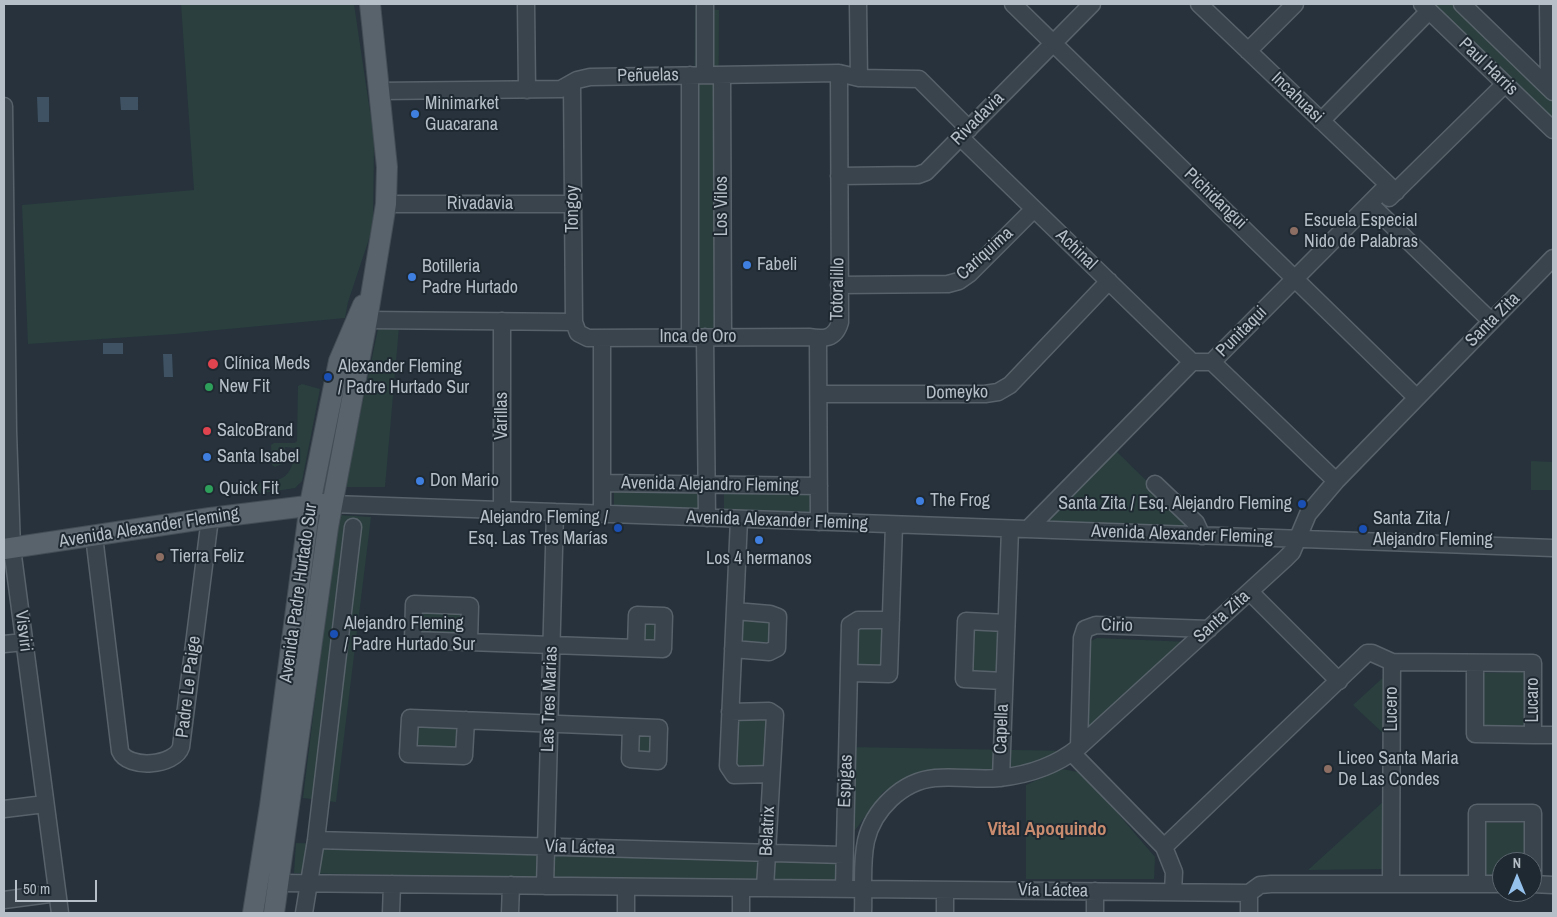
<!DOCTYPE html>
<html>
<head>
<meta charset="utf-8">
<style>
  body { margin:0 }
  #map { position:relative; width:1557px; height:917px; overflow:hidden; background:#27323c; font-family:"Archivo Narrow",sans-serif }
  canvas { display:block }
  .frame { position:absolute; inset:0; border:5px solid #b6bfc7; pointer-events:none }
  .north { position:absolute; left:1492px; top:852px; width:50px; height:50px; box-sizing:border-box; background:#1f2931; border:1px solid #5b656d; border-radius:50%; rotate:0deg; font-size:14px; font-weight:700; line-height:20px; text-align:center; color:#b6bfc7 }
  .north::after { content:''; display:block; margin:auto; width:18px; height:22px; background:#95c1ed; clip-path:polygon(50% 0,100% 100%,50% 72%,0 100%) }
  .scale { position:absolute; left:15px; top:880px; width:82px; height:22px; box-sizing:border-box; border:2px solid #b6bfc7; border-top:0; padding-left:6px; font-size:15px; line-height:18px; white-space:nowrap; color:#b6bfc7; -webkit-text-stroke:4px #1f2931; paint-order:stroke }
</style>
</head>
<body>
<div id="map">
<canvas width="1557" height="917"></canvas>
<div class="frame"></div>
<div class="north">N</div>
<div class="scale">50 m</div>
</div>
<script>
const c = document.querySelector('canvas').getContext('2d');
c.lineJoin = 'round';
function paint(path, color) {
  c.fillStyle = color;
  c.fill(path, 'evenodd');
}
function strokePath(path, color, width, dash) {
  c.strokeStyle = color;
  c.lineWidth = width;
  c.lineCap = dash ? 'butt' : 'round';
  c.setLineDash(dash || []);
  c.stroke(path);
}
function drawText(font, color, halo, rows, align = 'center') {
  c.font = font + ' "Archivo Narrow",sans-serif';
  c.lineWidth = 4;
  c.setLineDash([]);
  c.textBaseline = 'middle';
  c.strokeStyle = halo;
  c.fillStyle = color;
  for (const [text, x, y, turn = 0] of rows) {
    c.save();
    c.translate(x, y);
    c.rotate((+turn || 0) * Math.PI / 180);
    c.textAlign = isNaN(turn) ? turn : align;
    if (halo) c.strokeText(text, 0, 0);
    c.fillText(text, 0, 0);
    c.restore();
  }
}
paint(new Path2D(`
  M181 4H354L374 139 373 227 348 302 345 318 175 334 28 344 22 205 194 190Z
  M1432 4H1455L1553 100V123Z
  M695 8 719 10 717 332 693 334Z
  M399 327 385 487H345L378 329Z
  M302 384 320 389 302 481 295 488 250 495 248 484C281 479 290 485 296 448L285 447 282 464 275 467 272 465 271 445 274 443H295L297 441 298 386Z
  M1116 451 1200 533 1041 527Z
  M1531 461 1553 462V490H1531Z
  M614 488 700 489V511L614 510Z
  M724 489 810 490V512L724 511Z
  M338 515 371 517 336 802 303 798Z
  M419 611 463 612V634L418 633Z
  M739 616 771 617 770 645 738 644Z
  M641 620H658V643L640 642Z
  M858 626 882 627 880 671 856 670Z
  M974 628 1005 629 1003 674 972 673Z
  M1097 638 1189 642 1088 732 1091 641Z
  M1526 672V725H1484V673Z
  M1388 673 1386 736 1353 705Z
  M735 719 770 720V768H735Z
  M415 727 460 728 459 749 415 748Z
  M637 732 654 733 653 755 636 754Z
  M850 747 1070 751 1020 768 912 777 883 792 853 833Z
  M1062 769 1083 773 1155 857 1154 879H1026V785Z
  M1384 801 1382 869 1308 870Z
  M1484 823H1526V862H1502V876H1484Z
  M296 843 837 858 838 884 294 873Z`), '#2a3f3e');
paint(new Path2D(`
  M37 97H49V122H38Z
  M120 97H138V110H121Z
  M103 343H123V354H103Z
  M163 354H172L173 377H164Z`), '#3e5263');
const minor = new Path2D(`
  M526 4 527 90
  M705 4V75
  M858 4 859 78
  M1013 4 1416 397
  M1199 4 1396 192
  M1422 4 1553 130
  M1462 4 1553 92
  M1548 4 1549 88
  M1248 51 1295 4
  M690 75V337
  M722 75 723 337
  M572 83 574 322 578 333 588 338 809 337C823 339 835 340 840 322L839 73
  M379 91 561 89 577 80 590 77 839 73 859 78 919 79 969 129
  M4 106 8 431 12 548 60 913
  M1321 121 1429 11
  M960 137 1192 362
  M839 176 918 175 926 172 1092 4
  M1389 198 1505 84
  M386 204H573
  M1370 204 1491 321
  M839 285 948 284 959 281 969 274 1034 209
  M367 320 574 322
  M502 321V510
  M705 337 707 518
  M602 338V514
  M818 340 819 522
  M1212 362 1336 481
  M819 394H985L998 392 1010 385 1109 281
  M602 483 819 486
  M1155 484 1196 523 1202 536
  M333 504 1553 548
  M739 519 728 766 734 775 771 774
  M1028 529 1192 362H1212L1388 185
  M94 536 120 751C128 770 175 766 181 747L210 518
  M1250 592 1339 681
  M469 642 470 606 414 604 413 640C496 643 580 646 663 649L664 616 637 615 636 648
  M4 644 24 642
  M733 649 769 652 777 648 778 617 770 614 735 611
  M1475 663V734L1533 735
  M850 673 889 674 894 525
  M1004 681 964 679 966 621 1006 623
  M730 712 769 711 775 715 765 888
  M466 720 464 756 408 754 410 718 659 728 658 761 630 759 631 727
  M1079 747 1082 638 1085 629 1096 625 1209 629
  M1072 753 1164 847 1174 872 1173 892
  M1001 778 1010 529
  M4 809 45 804
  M316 840 844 855
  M1164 847 1367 653H1372L1392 662 1533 663V735H1553
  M1391 882 1392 662
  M280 883 1249 893 1260 885 1271 884H1502
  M1477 884V813H1533V884
  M1532 884 1553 885
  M545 886 555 512
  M844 888 850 625 858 620H891
  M945 890V913
  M1095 891V913
  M4 900 57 893
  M304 913 316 840 353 527
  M391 913 392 884
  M510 913 511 885
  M626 913V887
  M741 913V888
  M863 913C864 890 861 864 866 841 873 810 902 781 935 778 956 776 978 780 999 778 1028 775 1057 765 1079 747L1285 559 1292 552 1308 514 1336 481 1553 258
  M1249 913V893`);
const major = new Path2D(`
  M4 549 210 518 323 504
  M253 913 270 806 310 504 339 361 363 305
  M274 913 328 527 367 320 386 204 387 167 370 4`);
strokePath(minor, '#58626a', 19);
strokePath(major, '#434d55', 22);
strokePath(minor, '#3a444c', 16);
strokePath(major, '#59636c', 20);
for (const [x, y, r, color] of [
  [415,114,5,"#3f7fe0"],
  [1294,231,5,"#8d6e63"],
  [747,265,5,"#3f7fe0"],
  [412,277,5,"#3f7fe0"],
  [213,364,6,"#e0444e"],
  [328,377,5,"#1a4fb4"],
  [209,387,5,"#2e9e5b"],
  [207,431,5,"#e0444e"],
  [207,457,5,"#3f7fe0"],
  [420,481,5,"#3f7fe0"],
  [209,489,5,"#2e9e5b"],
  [920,501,5,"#3f7fe0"],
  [1302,504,5,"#1a4fb4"],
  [618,528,5,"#1a4fb4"],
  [1363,529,5,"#1a4fb4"],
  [759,540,5,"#3f7fe0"],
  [160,557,5,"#8d6e63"],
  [334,634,5,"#1a4fb4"],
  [1328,769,5,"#8d6e63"]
]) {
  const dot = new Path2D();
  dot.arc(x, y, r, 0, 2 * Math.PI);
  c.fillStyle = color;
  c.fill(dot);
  strokePath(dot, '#1f2931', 2);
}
drawText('18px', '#b6bfc7', '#1f2931', [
  ["Paul Harris",1488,67,44],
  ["Peñuelas",648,76,-1],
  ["Incahuasi",1297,98,44],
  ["Rivadavia",978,119,-45],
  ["Pichidangui",1215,199,44],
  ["Rivadavia",480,204],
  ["Los Vilos",722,206,-90],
  ["Tongoy",573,209,-90],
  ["Achinal",1076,250,44],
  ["Cariquima",985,254,-42],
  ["Totoralillo",838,289,-89],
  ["Santa Zita",1493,320,-45],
  ["Punitaqui",1242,332,-45],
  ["Inca de Oro",698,337],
  ["Domeyko",957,393,-1],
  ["Varillas",502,416,-90],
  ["Avenida Alejandro Fleming",710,485,1],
  ["Avenida Alexander Fleming",777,521,2],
  ["Avenida Alexander Fleming",149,528,-9],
  ["Avenida Alexander Fleming",1182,535,2],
  ["Avenida Padre Hurtado Sur",299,593,-82],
  ["Santa Zita",1222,617,-42],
  ["Cirio",1117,626,2],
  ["Visviri",23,631,83],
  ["Padre Le Paige",189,687,-83],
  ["Las Tres Marias",550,699,-88],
  ["Lucaro",1533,700,-90],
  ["Lucero",1392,709,-90],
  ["Capella",1002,729,-88],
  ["Espigas",846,781,-88],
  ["Belatrix",768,831,-87],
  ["Vía Láctea",580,848,2],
  ["Vía Láctea",1053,891,1]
]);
drawText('18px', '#b6bfc7', '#1f2931', [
  ["Minimarket",425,104],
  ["Guacarana",425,125],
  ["Escuela Especial",1304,221],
  ["Nido de Palabras",1304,242],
  ["Fabeli",757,265],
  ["Botilleria",422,267],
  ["Padre Hurtado",422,288],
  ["Clínica Meds",224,364],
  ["Alexander Fleming",338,367],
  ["/ Padre Hurtado Sur",338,388],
  ["New Fit",219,387],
  ["SalcoBrand",217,431],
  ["Santa Isabel",217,457],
  ["Don Mario",430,481],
  ["Quick Fit",219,489],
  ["The Frog",930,501],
  ["Santa Zita / Esq. Alejandro Fleming",1292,504,"right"],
  ["Alejandro Fleming /",608,518,"right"],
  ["Esq. Las Tres Marías",608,539,"right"],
  ["Santa Zita /",1373,519],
  ["Alejandro Fleming",1373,540],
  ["Tierra Feliz",170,557],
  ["Los 4 hermanos",759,559,"center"],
  ["Alejandro Fleming",344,624],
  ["/ Padre Hurtado Sur",344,645],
  ["Liceo Santa Maria",1338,759],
  ["De Las Condes",1338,780]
], 'left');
drawText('bold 19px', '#ca8c6f', '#1f2931', [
  ["Vital Apoquindo",1047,830]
]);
</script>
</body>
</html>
